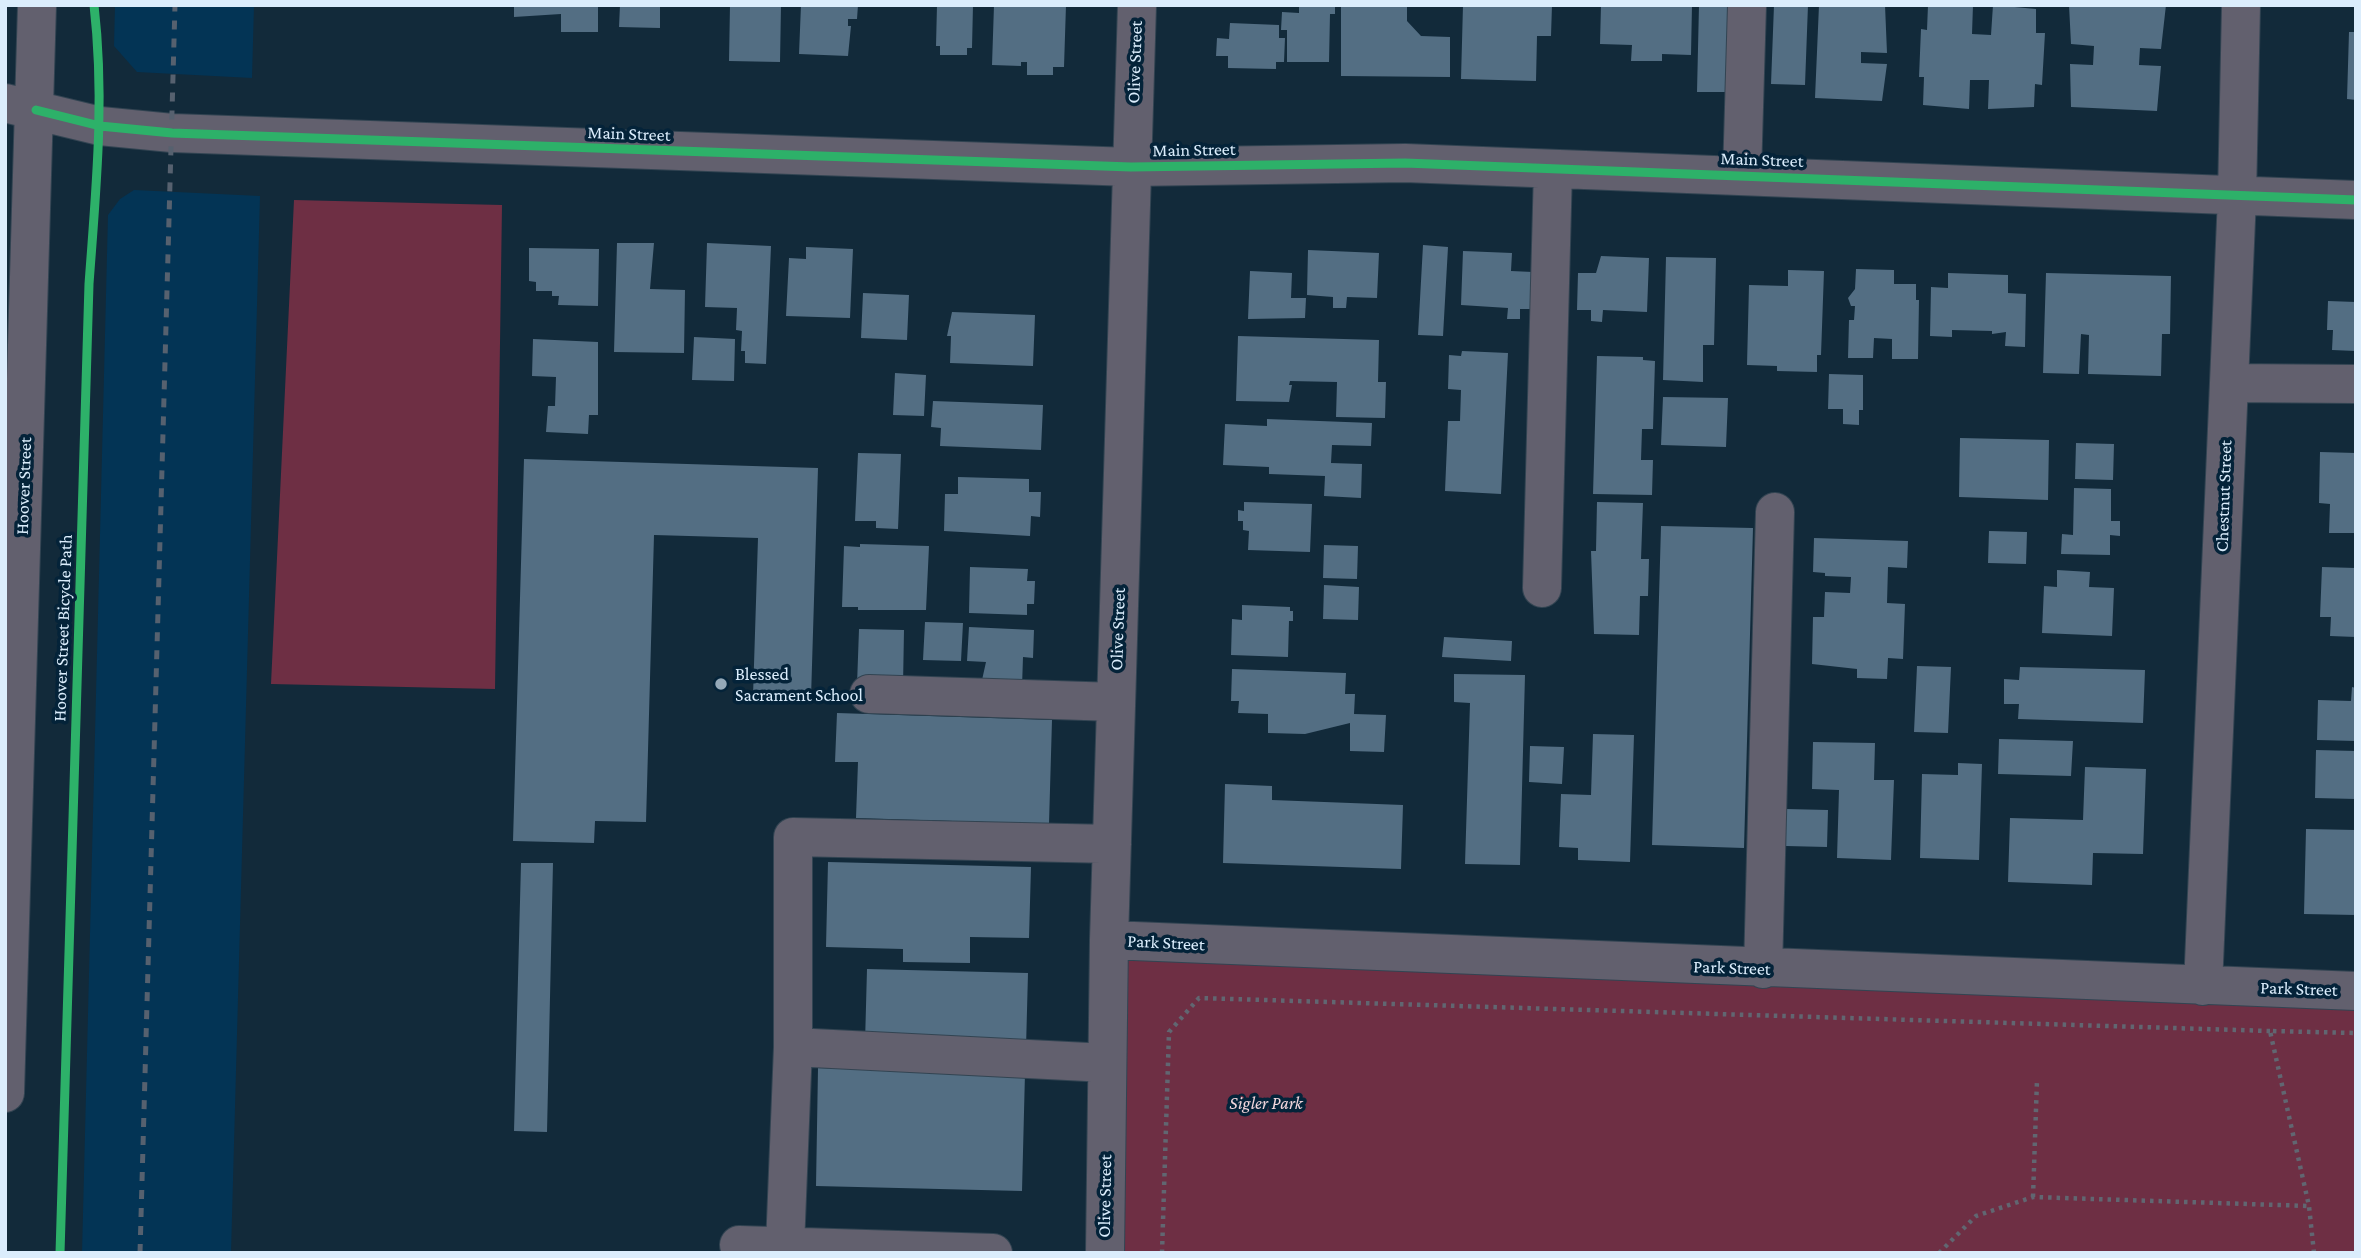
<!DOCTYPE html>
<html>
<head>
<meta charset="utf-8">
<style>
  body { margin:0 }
  #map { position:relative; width:2361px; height:1258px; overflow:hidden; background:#122a3a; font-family:"Crimson Pro",serif }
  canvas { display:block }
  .frame { position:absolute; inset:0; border:7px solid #dbedfc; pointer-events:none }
</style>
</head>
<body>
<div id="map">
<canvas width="2361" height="1258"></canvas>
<div class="frame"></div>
</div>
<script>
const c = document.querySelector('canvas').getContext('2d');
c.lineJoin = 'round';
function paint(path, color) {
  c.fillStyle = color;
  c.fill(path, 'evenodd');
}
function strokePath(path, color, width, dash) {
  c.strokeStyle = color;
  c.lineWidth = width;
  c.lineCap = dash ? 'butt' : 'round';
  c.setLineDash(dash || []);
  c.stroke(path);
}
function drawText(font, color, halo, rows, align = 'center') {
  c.font = font + ' "Crimson Pro",serif';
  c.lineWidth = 7;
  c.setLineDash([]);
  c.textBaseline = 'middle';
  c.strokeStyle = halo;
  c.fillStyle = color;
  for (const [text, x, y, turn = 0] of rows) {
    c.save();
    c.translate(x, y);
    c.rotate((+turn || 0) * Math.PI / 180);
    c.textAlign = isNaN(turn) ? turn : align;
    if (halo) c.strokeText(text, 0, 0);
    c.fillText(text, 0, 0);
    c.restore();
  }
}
paint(new Path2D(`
  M115 5H254L252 78 137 72 114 46Z
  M134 190 260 196 231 1253H82L108 215 120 199Z`), '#033455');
paint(new Path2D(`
  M294 200 502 205 495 689 271 684Z
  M1116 949 2356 988V1253H1113Z`), '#6e2f44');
paint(new Path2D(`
  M514 5H598V32H561V14L514 17Z
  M620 5H660V28L619 27Z
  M730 5H781L780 62 729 61Z
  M801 5H858L857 19H848V26H851L848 56 799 54Z
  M937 5H973L972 48H967V55H940V46H936Z
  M994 5H1066L1064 67H1053V75H1027V62H1021V66L992 65Z
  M1299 5H1335V14H1330L1329 62H1287V30H1281L1282 12 1299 13Z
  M1341 5H1407V21L1421 36 1450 37V77L1341 76Z
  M1463 5H1552L1551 36H1537L1536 81 1461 79Z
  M1601 5H1692L1691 55 1662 54V61H1631L1632 45 1600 44Z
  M1699 5H1734L1732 92H1697Z
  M1774 5H1808L1805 85 1771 84Z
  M1819 5H1885L1887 53 1861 52V63L1887 64 1882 101 1815 98Z
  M1928 5H1973L1972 34 1991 35 1993 5 2036 9V33H2045L2042 85 2035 84 2034 107 1988 109 1989 80H1970L1969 109 1923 105 1924 77H1919L1921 29 1927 30Z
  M2069 5H2166L2161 49 2140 48 2139 65 2161 66 2157 111 2071 107 2070 64 2093 65 2094 46 2071 44Z
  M1230 23 1279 25V38H1285L1284 62H1276V69L1228 68V56H1216L1217 38 1229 39Z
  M2349 32H2356V100L2347 99Z
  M617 243H654L650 289 685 290 684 353 614 352Z
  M707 243 771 246 766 364 745 363V351H741L742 331 736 330 737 308 705 307Z
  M1423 245 1448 247 1443 336 1418 335Z
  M806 247 853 249 850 318 786 316 789 258 806 259Z
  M529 248 599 249 598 306 558 305 559 296H552V291H536V282L529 281Z
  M1308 250 1379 253 1377 298 1347 297 1346 308H1333V297L1307 295Z
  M1463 251 1512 253 1511 271 1533 272 1531 309H1520V319H1507L1508 308 1461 305Z
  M1601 256 1649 258 1647 312 1603 310 1602 322 1591 321V310H1577L1578 273H1596Z
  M1666 257 1716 258 1714 345H1703V382L1663 380Z
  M1856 269 1894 270V284H1916V300H1919L1918 359H1892V339L1874 338 1873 358H1848L1849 320H1854L1855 306H1851L1848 298 1855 289Z
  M1788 270 1824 271 1821 355H1817V372L1777 371V366L1747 365 1749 285 1788 286Z
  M1250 271 1292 273 1291 298H1306L1305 318 1248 319Z
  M1948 273 2008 275V293L2026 294 2025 347 2005 346 2006 332 1992 334V331L1952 330V337L1930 336 1931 287 1948 288Z
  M2046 273 2171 276 2170 334H2162L2161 376 2088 374 2089 335 2081 334 2079 374 2043 373Z
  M863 293 909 295 907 340 861 338Z
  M2328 301 2356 302V351L2332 350 2333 330H2327Z
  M952 312 1035 315 1033 366 950 363 951 336H947Z
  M1238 336 1379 340 1378 382H1386L1385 418 1336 417 1337 382 1290 381 1289 385H1292L1289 402 1236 401Z
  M694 337 735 339 734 381 692 380Z
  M533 339 598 342V415H589L588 434 546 432 548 406H555L556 377 532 376Z
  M1462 351 1508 353 1501 494 1445 491 1448 421H1460L1461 390 1448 389 1449 355 1461 356Z
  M1597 356 1643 357V360L1655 361 1653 429H1642L1641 460H1653L1652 495 1593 494Z
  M895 373 926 375 924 416 893 415Z
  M1829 374 1863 375V410H1859V425L1843 424V409H1828Z
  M1663 397 1728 398 1726 447 1661 445Z
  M933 401 1043 405 1041 450 940 446 941 428 931 427Z
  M1267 419 1372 423 1371 446 1332 445 1331 463 1362 464 1361 498 1324 496 1325 476 1269 474V467L1223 465 1225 424 1267 426Z
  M1960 438 2049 440 2048 500 1959 497Z
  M2076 443 2114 444 2113 480 2075 479Z
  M2320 452 2356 453V533H2329L2330 504 2319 503Z
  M858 453 901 454 898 529 876 528V521H855Z
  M524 459 818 468 811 698 753 696 758 538 654 535 646 822 595 821 594 843 513 841Z
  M958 477 1029 479V492H1041L1040 517 1031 516 1030 536 944 531 945 494H958Z
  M2074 488 2111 489V521H2120V536L2110 535V555L2061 554 2062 534 2073 535Z
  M1244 502 1312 504 1310 552 1248 550 1249 531 1243 530V521H1238V510L1244 511Z
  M1597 502 1643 503 1641 559H1649L1648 596H1640L1639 635 1594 634 1591 551H1596Z
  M1661 526 1753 528 1744 848 1652 845Z
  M1989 531 2027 532 2026 564 1988 563Z
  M1814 538 1908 541 1907 568 1888 567 1887 603 1905 604 1903 659 1888 658 1887 679 1857 678V669L1812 664 1813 617H1824L1825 592 1850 593 1851 577 1825 576V573L1813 572Z
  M860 544 929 546 926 610H858V607H842L844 546 860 547Z
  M1324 545 1358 546 1357 579 1323 578Z
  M970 567 1028 569 1027 581H1035L1034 604H1027V615L969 613Z
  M2322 567 2356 568V637L2330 636 2331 617H2320Z
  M2057 570 2090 572 2089 587 2114 588 2112 636 2042 633 2044 586 2057 587Z
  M1324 585 1359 587 1358 620 1323 619Z
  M1242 605 1290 607V611H1293V621H1289L1288 657 1231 655 1232 619 1242 620Z
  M925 622 963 623 961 661 923 660Z
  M969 627 1034 630 1033 658 1023 657 1022 687 982 680 986 662 967 661Z
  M859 629 904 630 903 686 857 685Z
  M1444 637 1512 641 1511 661 1442 657Z
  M1917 666 1951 667 1948 733 1914 732Z
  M2020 667 2145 670 2143 723 2018 719 2019 704H2004V679L2019 680Z
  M1232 669 1346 673 1345 694H1355L1354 714 1386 715 1384 752 1350 751V723L1305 734 1268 733V714L1238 713 1239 701H1231Z
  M1454 674 1525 675 1520 865 1465 864 1470 703 1454 702Z
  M2352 687 2356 688V741L2317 740 2318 700 2351 701Z
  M837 713 1052 720 1049 824 856 818 858 762H835Z
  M1593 734 1634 735 1630 862 1578 860V848L1559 847 1561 794 1591 795Z
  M1999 739 2073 741 2071 776 1998 774Z
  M1813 742 1875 743 1874 780H1894L1891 860 1837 858 1839 790 1812 789Z
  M1530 746 1564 747 1562 784 1529 782Z
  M2316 750 2356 751V799L2315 798Z
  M1958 763 1982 764 1979 860 1920 858 1922 774 1958 775Z
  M2085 767 2146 769 2143 854 2093 853 2092 885 2008 882 2010 818 2083 820Z
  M1225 784 1272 786V800L1403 805 1401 869 1223 863Z
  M1786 809 1828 810 1827 847 1786 846Z
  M2306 829 2356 830V915L2304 914Z
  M828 862 1031 867 1029 938 970 937V963L903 962V949L826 947Z
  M521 863H553L547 1132 514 1131Z
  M867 969 1028 973 1026 1048 865 1043Z
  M818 1068 1025 1073 1022 1191 816 1186Z`), '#536e83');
const minor = new Path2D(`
  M5 103 100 126 172 133 1131 167 1405 163 2356 200
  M1742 175 1747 5
  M2229 383 2356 384
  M1542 588 1553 169
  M869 694 1116 702
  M1109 940 2356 991
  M1763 969 1775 512
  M2203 986 2237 197 2241 5
  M793 1047V837L1112 844
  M5 1093 37 5
  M739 1245 993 1253
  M785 1246 793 1047 1107 1063
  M1105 1253 1109 940 1137 5`);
strokePath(minor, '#324452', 40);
strokePath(new Path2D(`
  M2033 1197 2037 1080
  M1162 1253 1169 1032 1199 998 2270 1031
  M1939 1253 1976 1216 2033 1197 2309 1206
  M2314 1253 2309 1206 2270 1031 2356 1033`), '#616671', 4.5, [3.5, 5]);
strokePath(minor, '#62606e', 38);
strokePath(new Path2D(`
  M140 1253 175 5`), '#56616f', 5, [9, 9]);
strokePath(new Path2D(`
  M36 110 100 126 172 133 1131 167 1405 163 2356 200
  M60 1253 89 284C96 188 105 101 94 5`), '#2db169', 9);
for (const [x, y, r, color] of [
  [721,684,7,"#95a9b8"]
]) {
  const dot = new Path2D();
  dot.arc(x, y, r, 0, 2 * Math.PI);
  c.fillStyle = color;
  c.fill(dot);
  strokePath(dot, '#042339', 2.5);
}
drawText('18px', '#dbedfc', '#042339', [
  ["Olive Street",1135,62,-88],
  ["Main Street",629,134,2],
  ["Main Street",1194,150,-1],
  ["Main Street",1762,160,2],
  ["Hoover Street",24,486,-88],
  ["Chestnut Street",2224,496,-88],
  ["Hoover Street Bicycle Path",63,628,-88],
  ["Olive Street",1118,629,-88],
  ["Park Street",1166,943,3],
  ["Park Street",1732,968,2],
  ["Park Street",2299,989,2],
  ["Olive Street",1105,1196,-89]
]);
drawText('18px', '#dbedfc', '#042339', [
  ["Blessed",735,674],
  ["Sacrament School",735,695]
], 'left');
drawText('italic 18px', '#f3d7dd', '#042339', [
  ["Sigler Park",1266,1103]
]);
</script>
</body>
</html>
